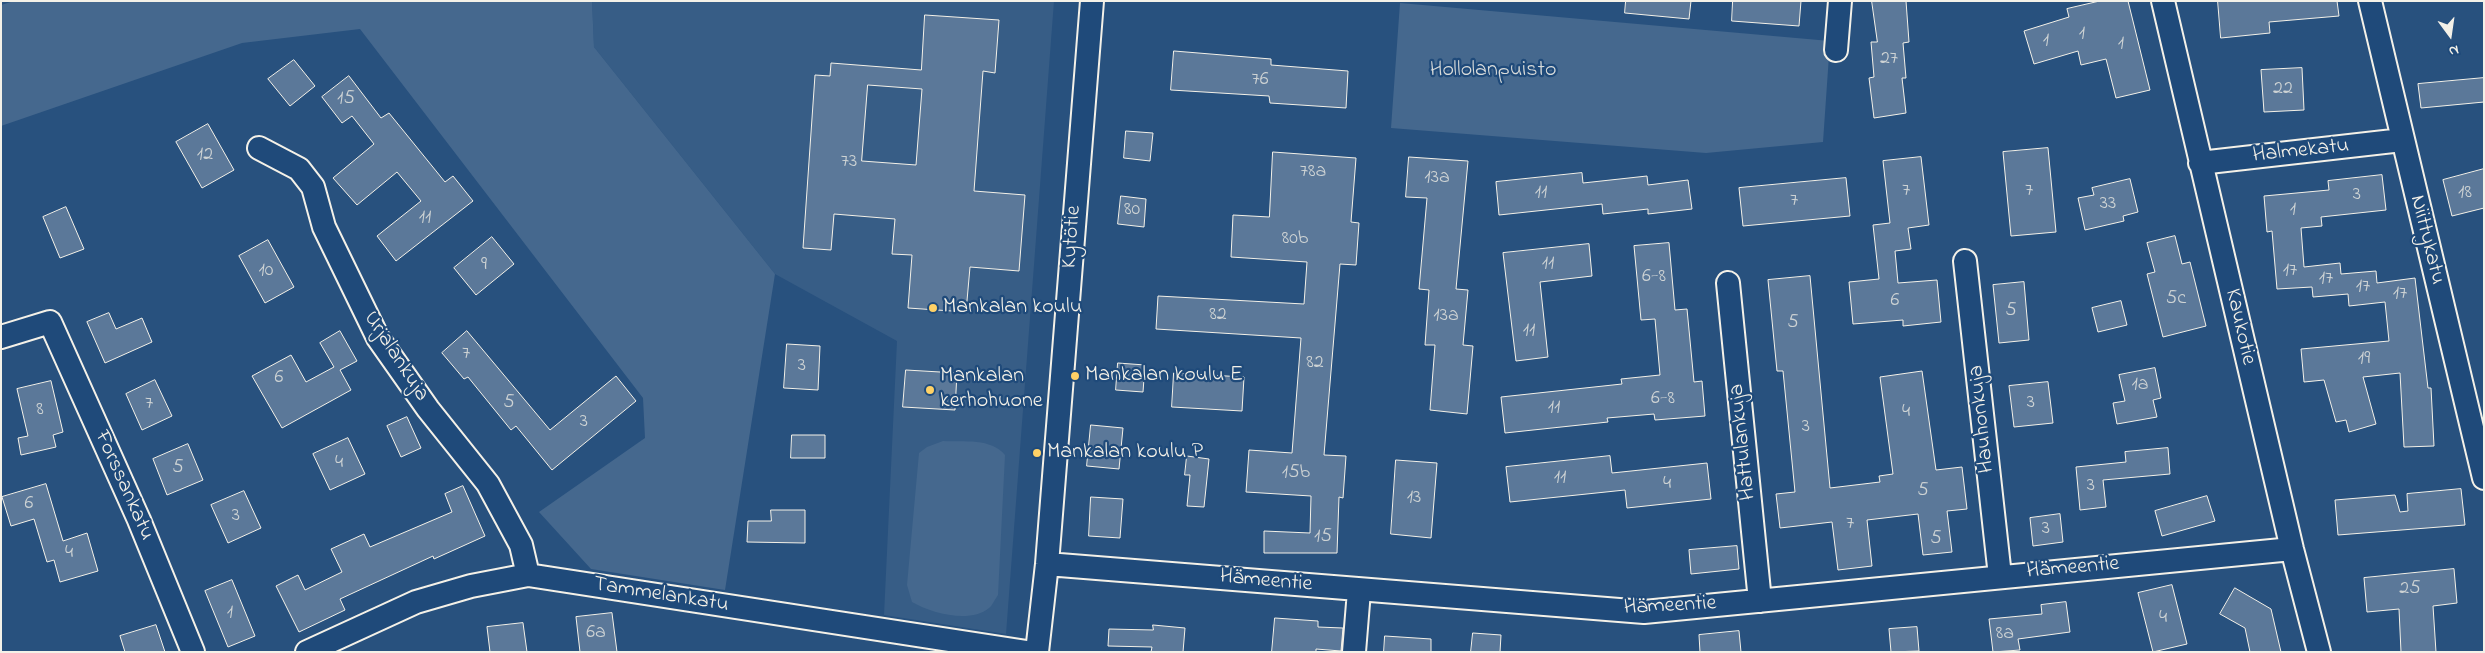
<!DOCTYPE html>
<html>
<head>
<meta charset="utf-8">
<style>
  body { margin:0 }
  #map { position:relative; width:2485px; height:653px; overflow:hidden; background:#28517e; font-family:"Indie Flower",sans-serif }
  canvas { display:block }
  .frame { position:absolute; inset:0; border:2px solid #f4f1e8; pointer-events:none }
  .north { position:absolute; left:2425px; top:10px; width:50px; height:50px; -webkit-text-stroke:4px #1f4a7a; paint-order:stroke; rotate:166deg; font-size:14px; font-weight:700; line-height:20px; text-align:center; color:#f4f1e8 }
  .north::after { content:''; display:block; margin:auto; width:18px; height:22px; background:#f4f1e8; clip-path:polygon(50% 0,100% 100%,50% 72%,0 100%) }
</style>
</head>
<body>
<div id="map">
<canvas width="2485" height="653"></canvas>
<div class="frame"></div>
<div class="north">N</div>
</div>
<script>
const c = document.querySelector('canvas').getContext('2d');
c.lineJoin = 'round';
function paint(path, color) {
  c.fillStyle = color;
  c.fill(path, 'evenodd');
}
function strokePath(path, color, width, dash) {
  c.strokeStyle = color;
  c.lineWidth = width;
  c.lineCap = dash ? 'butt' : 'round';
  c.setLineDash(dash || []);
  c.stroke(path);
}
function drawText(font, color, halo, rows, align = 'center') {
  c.font = font + ' "Indie Flower",sans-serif';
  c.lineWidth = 4.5;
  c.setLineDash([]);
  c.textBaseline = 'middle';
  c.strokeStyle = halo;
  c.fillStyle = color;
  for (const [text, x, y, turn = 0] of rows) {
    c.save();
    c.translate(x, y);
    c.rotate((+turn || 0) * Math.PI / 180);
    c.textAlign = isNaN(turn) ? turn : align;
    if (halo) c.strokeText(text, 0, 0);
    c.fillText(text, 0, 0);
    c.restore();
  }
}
paint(new Path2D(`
  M592 1H1054L1006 634 884 615 897 341 775 274 594 47Z`), '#375d86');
paint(new Path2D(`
  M14 1H592L594 47 775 274 725 590 591 569 539 512 645 438 643 398 360 29 242 43 1 126V5Z
  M1400 3 1830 41 1823 142 1706 153 1391 128Z
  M943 441C964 442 991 438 1005 455L998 595C995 599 992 606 989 608 970 624 931 613 912 602L907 585 919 453 927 447Z`), '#45688e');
const building = new Path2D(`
  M1626 1H1691L1689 19 1625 13Z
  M1733 1H1801L1799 26 1732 21Z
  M1872 1H1906L1909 42 1903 43 1906 78H1902L1906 113 1874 118 1869 78 1874 77 1871 42H1877Z
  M2100 1H2128L2150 90 2116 98 2106 59 2081 65 2078 51 2034 64 2024 31 2069 17 2067 9Z
  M2218 1H2337L2339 16 2269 22 2270 33 2221 38Z
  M925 15 999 20 995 73 983 71 974 191 1025 195 1019 271 970 267 966 312 908 308 912 255 892 254 895 219 834 214 831 250 803 248 815 75 830 76 831 63 921 70ZM868 85 922 89 916 165 862 161Z
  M1174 51 1271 59V65L1348 71 1346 108 1270 103 1269 96 1171 90Z
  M294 60 315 86 290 106 268 79Z
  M2302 68 2304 110 2264 112 2261 70Z
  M349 76 381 118 389 113 445 182 453 176 473 201 396 261 377 236 421 201 397 172 357 205 333 178 374 144 352 116 342 123 322 97Z
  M2484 78V102L2421 108 2418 84Z
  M208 124 234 170 202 188 176 142Z
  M1126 131 1153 133 1150 161 1124 158Z
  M2048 148 2056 232 2011 236 2003 152Z
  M1273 152 1356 158 1351 222 1359 223 1356 265 1340 264 1324 455 1346 456 1343 498 1339 497 1337 553H1264V531L1310 533 1311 496 1246 492 1249 450 1292 453 1301 338 1156 329 1158 296 1304 304 1307 262 1231 257 1233 215 1269 217Z
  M1409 157 1468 161 1456 289 1468 290 1463 345 1473 346 1467 414 1430 410 1435 345H1425L1429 290 1419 289 1427 198 1406 197Z
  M1921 157 1929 225 1908 228 1911 249 1895 251 1898 283 1937 280 1941 322 1903 326V320L1853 324 1849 282 1879 279 1873 225 1890 223 1883 161Z
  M2484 169V208L2452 216 2443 180Z
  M1582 173 1583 183 1647 176 1648 185 1688 180 1692 209 1648 214V209L1603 214 1602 204 1499 215 1496 182Z
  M2382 175 2386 210 2321 217 2322 226 2301 228 2304 267 2340 263 2341 274 2376 271 2377 283 2415 278 2428 388H2431L2434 446 2404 447 2400 373 2363 377 2376 424 2349 432 2346 420 2336 422 2324 380 2304 382 2301 349 2389 341 2385 302 2349 306 2348 294 2313 297 2312 287 2277 289 2272 231 2267 232 2264 196 2329 190 2328 181Z
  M1846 178 1850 216 1743 226 1739 188Z
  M2130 179 2138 212 2123 216 2124 221 2085 230 2078 198 2094 195 2092 188Z
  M1121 196 1146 199 1144 227 1118 224Z
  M66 207 84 249 60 258 43 217Z
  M2175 236 2182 264 2190 262 2206 326 2163 337 2147 274 2155 272 2147 243Z
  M492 237 514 264 476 295 454 268Z
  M268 240 294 287 265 303 239 256Z
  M1669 243 1675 310 1687 309 1694 382 1702 381 1705 416 1655 420 1654 414 1607 418 1608 422 1505 433 1501 397 1622 384 1621 379 1660 375 1655 319 1641 320 1634 246Z
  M1589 244 1592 276 1540 282 1548 357 1516 361 1503 253Z
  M1810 276 1830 488 1880 482 1879 476 1893 474 1880 377 1922 371 1936 470 1962 467 1967 509 1947 511 1952 552 1923 555 1918 514 1867 520 1872 566 1838 570 1832 522 1780 528 1776 494 1795 492 1783 371H1777L1768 280Z
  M2024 282 2029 340 1999 343 1993 285Z
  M2121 301 2127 325 2098 332 2092 308Z
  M109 313 116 329 142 318 152 342 105 363 87 322Z
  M340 331 357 361 340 370 351 390 282 428 252 376 291 355 306 382 334 367 320 343Z
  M467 331 550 430 616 376 636 401 552 470 516 426 511 430 468 377 464 379 442 353Z
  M787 344 820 346 818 390 784 388Z
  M1118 363 1145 365 1143 392 1116 390Z
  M2155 368 2161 398 2153 400 2157 417 2117 424 2113 403 2125 401 2119 375Z
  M906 370 957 373 955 410 903 407Z
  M1174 373 1244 377 1242 411 1172 407Z
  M155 380 172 416 142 430 126 394Z
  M51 381 63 432 53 435 56 447 21 455 18 438 28 436 17 389Z
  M2048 382 2053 423 2014 427 2009 386Z
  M407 417 421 448 401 457 387 426Z
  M1091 425 1123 428 1119 469 1087 466Z
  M792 435H825V458H791Z
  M348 438 365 474 330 490 313 454Z
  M188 444 203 480 167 495 153 459Z
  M2168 448 2170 474 2103 480 2106 507 2080 510 2076 467 2126 462 2125 452Z
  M1187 456 1209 459 1204 507 1187 506 1190 475H1185Z
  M1610 456 1612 473 1707 463 1711 499 1627 508 1625 490 1510 502 1506 467Z
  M1396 460 1437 463 1431 538 1391 534Z
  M46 484 63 541 87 533 98 571 60 582 54 560 47 562 34 519 11 526 2 497Z
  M463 486 485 536 434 559 433 556 340 599 345 610 299 632 276 586 298 575 305 590 342 572 331 549 364 534 370 547 452 512 445 494Z
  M2461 489 2465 525 2338 535 2335 500 2395 495 2400 512 2408 511 2407 494Z
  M244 491 261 528 228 543 211 505Z
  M2207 496 2215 521 2162 536 2155 511Z
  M1091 497 1123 499 1120 538 1089 536Z
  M771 510H805V543L747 542 748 521H771Z
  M2060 514 2063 542 2033 546 2030 518Z
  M1737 546 1739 569 1691 574 1689 550Z
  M2454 569 2457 603 2433 606 2436 652H2401L2399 609 2367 612 2364 578Z
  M232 580 255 636 228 647 205 591Z
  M2172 585 2187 644 2153 652 2138 593Z
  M2235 588 2271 609 2281 652H2250L2245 628 2220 614Z
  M2066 602 2070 632 2018 639 2020 650 1993 652 1989 619 2042 614 2041 605Z
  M612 613 617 652H580L576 617Z
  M1275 618 1318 621V627L1343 628 1341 651 1316 649V652H1272Z
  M523 623 527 652H490L487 627Z
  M156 625 165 652H125L120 636Z
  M1153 625 1185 628 1183 652H1151L1152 647 1108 646 1109 629 1153 630Z
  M1917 627 1919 651 1891 652 1889 629Z
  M1739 631 1741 652H1700L1699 635Z
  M1473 633 1501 635 1500 652H1471Z
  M1385 636 1431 639V652H1384Z`);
paint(building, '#5b7899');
strokePath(building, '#f4f1e8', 1);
const street = new Path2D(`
  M2163 1 2292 549 2319 652
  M2370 1 2484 478
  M1836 50 1840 1
  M259 148 299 169 313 187 324 227 378 338 428 409 488 484 521 545 528 575
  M2200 163 2402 140
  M1965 261 2000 576
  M1728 283 1760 601
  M1 337 50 322 139 520 193 652
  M1047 564 1644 612 2292 549
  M307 652 416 602 471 586 528 575 1027 652
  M1037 652 1047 564 1092 1
  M1354 652 1359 591`);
strokePath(street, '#f4f1e8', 26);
strokePath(street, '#1f4a7a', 22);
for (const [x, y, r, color] of [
  [933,308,5,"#ffd166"],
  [1075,376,5,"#ffd166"],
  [930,390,5,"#ffd166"],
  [1037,453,5,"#ffd166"]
]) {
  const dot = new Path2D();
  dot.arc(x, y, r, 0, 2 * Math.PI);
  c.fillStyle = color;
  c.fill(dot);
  strokePath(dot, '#1f4a7a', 2);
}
drawText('20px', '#ced3d4', null, [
  ["1",2082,35],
  ["1",2046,42],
  ["1",2121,45],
  ["27",1889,60],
  ["76",1260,81],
  ["22",2283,90],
  ["15",346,100],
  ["12",205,156],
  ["73",849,163],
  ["78a",1313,173],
  ["13a",1437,179],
  ["7",1906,192],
  ["7",2029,192],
  ["11",1541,194],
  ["18",2465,194],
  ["3",2357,196],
  ["7",1794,202],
  ["33",2108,205],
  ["80",1132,211],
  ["1",2293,211],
  ["11",425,219],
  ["80b",1295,240],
  ["11",1548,265],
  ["9",484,266],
  ["10",266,272],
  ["17",2290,272],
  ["6-8",1654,278],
  ["17",2326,280],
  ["17",2363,288],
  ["17",2400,295],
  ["5c",2176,300],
  ["6",1895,302],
  ["5",2011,312],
  ["82",1218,316],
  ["13a",1446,317],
  ["5",1793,324],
  ["11",1529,332],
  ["7",466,355],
  ["19",2364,360],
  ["82",1315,364],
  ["3",802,367],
  ["6",279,379],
  ["1a",2140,386],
  ["6-8",1663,400],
  ["5",509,404],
  ["3",2031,404],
  ["7",149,405],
  ["11",1554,409],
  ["8",40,411],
  ["4",1906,413],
  ["3",584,423],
  ["3",1806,428],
  ["4",339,464],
  ["5",178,469],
  ["15b",1296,474],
  ["11",1560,479],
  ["4",1667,485],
  ["3",2091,487],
  ["5",1923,492],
  ["13",1414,499],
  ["6",29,505],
  ["3",236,517],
  ["7",1850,525],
  ["3",2046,530],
  ["15",1323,538],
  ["5",1936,540],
  ["4",69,554],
  ["25",2410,590],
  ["1",230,614],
  ["4",2163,619],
  ["6a",596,634],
  ["8a",2005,635]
]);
drawText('22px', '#dadcda', '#1f4a7a', [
  ["Hollolanpuisto",1493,71]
]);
drawText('22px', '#f4f1e8', '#1f4a7a', [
  ["Halmekatu",2301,152,-6],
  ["Kytötie",1073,237,-86],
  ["Niittykatu",2426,240,76],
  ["Kaukotie",2239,327,77],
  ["Urjalankuja",395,357,57],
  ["Hauhonkuja",1983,419,-96],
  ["Hattulankuja",1744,442,-96],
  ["Forssankatu",123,486,66],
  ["Hämeentie",2073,569,-5],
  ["Hämeentie",1266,582,5],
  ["Tammelankatu",661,596,9],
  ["Hämeentie",1670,607,-3]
]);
drawText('22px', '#f4f1e8', '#1f4a7a', [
  ["Mankalan koulu",943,308],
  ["Mankalan koulu E",1085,376],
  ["Mankalan",940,377],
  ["kerhohuone",940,402],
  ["Mankalan koulu P",1047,453]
], 'left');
</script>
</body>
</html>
